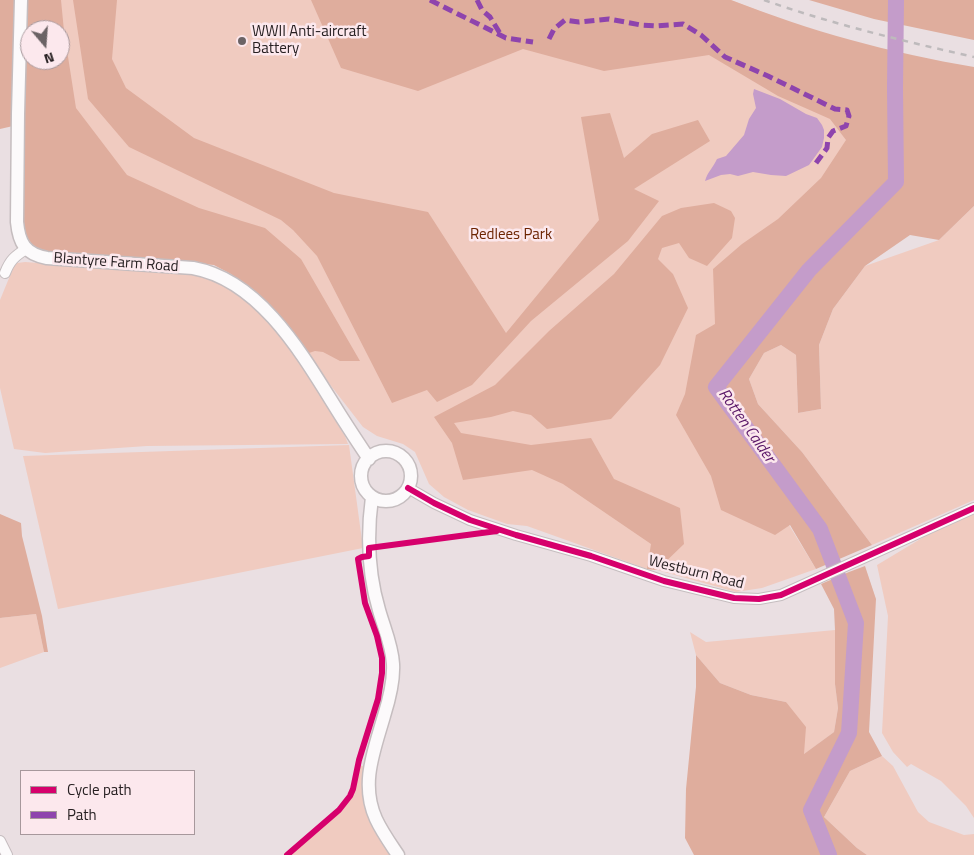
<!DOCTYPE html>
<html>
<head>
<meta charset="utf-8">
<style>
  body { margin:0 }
  #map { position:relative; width:974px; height:855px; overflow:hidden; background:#eadfe2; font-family:"Titillium Web",sans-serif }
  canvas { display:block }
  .legend { position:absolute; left:20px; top:770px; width:175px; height:65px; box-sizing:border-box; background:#fce8ed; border:1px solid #a7989c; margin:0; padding:6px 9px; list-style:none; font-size:15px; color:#272022 }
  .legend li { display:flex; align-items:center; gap:10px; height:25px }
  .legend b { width:25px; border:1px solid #a7989c }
  .north { position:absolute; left:20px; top:20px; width:50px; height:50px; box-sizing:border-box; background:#fce8ed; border:1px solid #a7989c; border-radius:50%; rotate:162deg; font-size:14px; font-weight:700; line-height:20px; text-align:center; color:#272022 }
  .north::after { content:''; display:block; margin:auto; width:18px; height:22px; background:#6b6365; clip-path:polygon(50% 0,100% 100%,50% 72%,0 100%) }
</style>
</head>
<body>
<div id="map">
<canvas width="974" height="855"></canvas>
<ul class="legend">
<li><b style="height:6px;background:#d6006c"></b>Cycle path</li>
<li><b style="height:6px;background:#8e44ad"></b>Path</li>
</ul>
<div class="north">N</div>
</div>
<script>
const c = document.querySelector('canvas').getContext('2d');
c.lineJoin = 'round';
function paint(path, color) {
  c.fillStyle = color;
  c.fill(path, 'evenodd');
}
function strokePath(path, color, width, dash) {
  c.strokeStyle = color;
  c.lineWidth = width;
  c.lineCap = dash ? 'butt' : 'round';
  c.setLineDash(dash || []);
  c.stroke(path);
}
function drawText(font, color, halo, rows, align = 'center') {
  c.font = font + ' "Titillium Web",sans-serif';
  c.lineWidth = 5;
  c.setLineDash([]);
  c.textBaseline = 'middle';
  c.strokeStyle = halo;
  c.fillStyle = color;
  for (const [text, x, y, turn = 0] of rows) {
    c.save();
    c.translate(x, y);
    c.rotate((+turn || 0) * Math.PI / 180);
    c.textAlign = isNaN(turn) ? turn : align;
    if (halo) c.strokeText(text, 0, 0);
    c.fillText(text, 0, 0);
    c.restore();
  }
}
paint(new Path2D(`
  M26 0H731L765 13 865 152 698 386 789 525 816 569 762 588 736 592 657 570 647 569 527 526 507 524 468 510 444 497 429 484 415 452 403 444 377 436 363 427 268 305 245 285 231 274 214 265 175 260 78 255 34 246 32 244ZM30 30H60V60H30Z
  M974 206V500L872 545 802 452 758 404 749 379 764 353 781 345 796 355 798 413 821 409 819 345 833 309 865 266 939 240Z
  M25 262C63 265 101 267 139 269 162 271 190 270 211 279 274 305 311 380 345 436L348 444 147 446 45 453 14 449 0 388V300L14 266 17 263Z
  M349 445 363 548 58 609 23 456Z
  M974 514V818L966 806 941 781 911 764 907 767 893 752 882 733 888 616 877 565 927 535Z
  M36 614 44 652 0 668V618Z
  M835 630V684L838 708 834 732 803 755 786 702 751 695 720 683 696 655 690 632 706 642Z
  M882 756 893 766 918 812 929 822 964 835 974 834V855H867L857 848 824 817 850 771Z
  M360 765 365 767 392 855H290L340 811 349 802 355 787Z`), '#f0cbc0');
paint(new Path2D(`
  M0 0H17L13 126 0 129Z
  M26 0H61L64 31 76 108 127 175 199 208 265 228 301 259 360 361H340L323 352 315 351 306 354 268 305 245 285 231 274 214 265 175 260 45 252C29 244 27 240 22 222ZM30 30H60V60H30Z
  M73 0H117L112 59 126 88 194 138 334 193 428 212 506 333 599 220 581 117 610 113 624 158 652 134 698 120 710 141 634 189 659 201 628 241 531 321 472 385 437 402 427 390 392 403 317 256 293 230 281 220 129 147 88 99Z
  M311 0H731C770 15 810 29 851 40 891 51 933 60 974 67V206L939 240 910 235 865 266 833 309 819 345 821 409 798 413 796 355 781 345 764 353 749 379 758 404 802 452 872 545 816 569 790 525 775 535 721 510 711 476 676 415 685 394 696 335 715 324 713 269 742 244 778 219 821 178 846 140 830 119 778 96 709 55 604 71 523 49 418 91 341 68Z
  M809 0H974V40L874 19Z
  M714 203 731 211 735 218 732 238 707 266 689 258 679 243 662 248 658 259 673 274 688 308 660 365 611 419 547 429 531 415 513 411 491 417 454 423 461 433 531 445 591 438 614 479 680 508 684 544 657 570 647 569 651 544 563 484 532 470 463 480 452 443 434 417 495 385 549 331 614 274 662 216 681 208Z
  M0 514 21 523 22 536 42 616 48 652H44L36 614 0 618Z
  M865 566 876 599 869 732 882 756 850 771 824 817 857 848 867 855H694L685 838 686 789 696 687V655L720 683 751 695 786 702 806 727 804 754 834 732 838 708 835 684V630L834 609 821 584 849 572Z`), '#dfad9d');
paint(new Path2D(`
  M754 89 780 99 806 114 817 118 822 125 824 130V138L822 147 809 165 786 176 771 175 753 172 738 176 730 174 721 175 705 181C708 171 713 168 717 159L726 156 744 135 749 119 756 108 753 94Z`), '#c49cca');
strokePath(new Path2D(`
  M829 855 811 810 849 733 856 623 820 529 716 387 809 270 896 182 895 88 896 0`), '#c49cca', 16);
const minor = new Path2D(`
  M5 273C10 260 15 256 26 249
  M408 488 434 503 470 520 516 535 591 556 664 581 734 598 759 599 781 595 974 508
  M0 841 7 855`);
const major = new Path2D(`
  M21 0 18 114 17 222C19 243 25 254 47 258L193 268C259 280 301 352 334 405 345 423 357 441 369 459
  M361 476a25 25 0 1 1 50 0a25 25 0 1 1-50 0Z
  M372 497C367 534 368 573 379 610 384 628 392 645 393 664 394 682 389 700 384 716 374 751 360 784 376 819 382 832 390 843 398 855`);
strokePath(minor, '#c5bdbf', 12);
strokePath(major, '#c5bdbf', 15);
strokePath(minor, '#fcfafb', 10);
strokePath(major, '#fcfafb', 12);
strokePath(new Path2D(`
  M764 0C832 24 903 41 974 57`), '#bebabc', 2.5, [6, 6]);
strokePath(new Path2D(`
  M430 0 506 38 533 42
  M477 0 482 10 490 17 501 35
  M549 39 554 29 565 20 579 22 609 19 641 25 657 26 683 24 701 35 725 57 768 76 835 109 847 110 849 116 846 126 833 131 828 138 827 148 816 163`), '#8e44ad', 5, [10, 5]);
strokePath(new Path2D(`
  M408 488 434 503 470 520 516 535 591 556 664 581 734 598 759 599 781 595 974 508
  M287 855 339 810 350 796 353 789 359 760 378 699 382 673V658L377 636 365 603 358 559 362 557 369 556V548L497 531`), '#d6006c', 6);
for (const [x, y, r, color] of [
  [242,41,5,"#6b6365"]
]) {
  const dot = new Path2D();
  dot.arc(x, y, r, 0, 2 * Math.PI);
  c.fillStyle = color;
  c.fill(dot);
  strokePath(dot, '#fce8ed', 2);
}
drawText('15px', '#272022', '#fce8ed', [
  ["WWII Anti-aircraft",252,32],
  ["Battery",252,49]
], 'left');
drawText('15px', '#6c2300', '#fce8ed', [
  ["Redlees Park",511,235]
]);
drawText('15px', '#272022', '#fce8ed', [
  ["Blantyre Farm Road",116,263,4],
  ["Westburn Road",696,573,14]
]);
drawText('italic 16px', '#5a1768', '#fce8ed', [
  ["Rotten Calder",746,426,55]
]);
</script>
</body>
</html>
